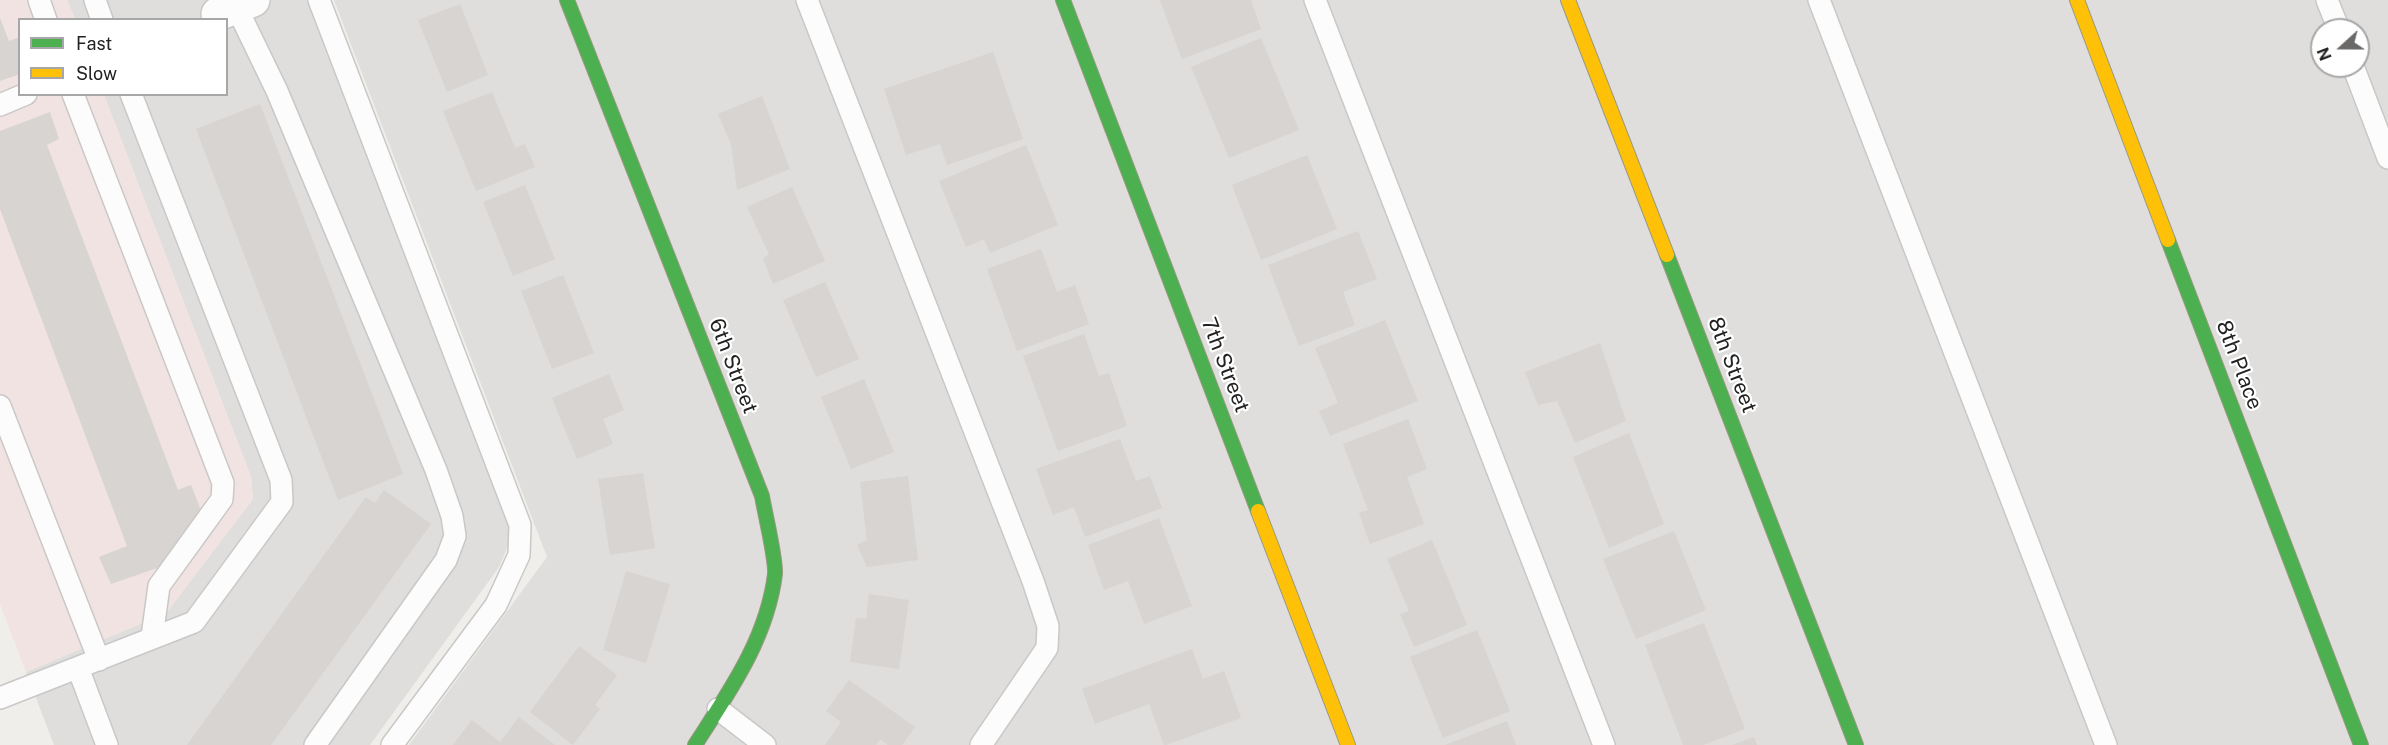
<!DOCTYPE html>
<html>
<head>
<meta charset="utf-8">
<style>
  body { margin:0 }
  #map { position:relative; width:2388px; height:745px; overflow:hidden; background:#f0eeeb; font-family:"Public Sans",sans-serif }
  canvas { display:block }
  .legend { position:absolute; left:18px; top:18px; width:210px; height:78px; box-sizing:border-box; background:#fff; border:2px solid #a7a7a7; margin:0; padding:8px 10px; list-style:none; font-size:18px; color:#222 }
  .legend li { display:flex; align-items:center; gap:12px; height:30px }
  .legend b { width:30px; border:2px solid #a7a7a7 }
  .north { position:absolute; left:2310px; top:18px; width:60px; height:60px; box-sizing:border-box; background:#fff; border:2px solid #a7a7a7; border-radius:50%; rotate:249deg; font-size:16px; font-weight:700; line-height:24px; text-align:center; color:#222 }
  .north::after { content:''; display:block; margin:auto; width:21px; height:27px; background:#6a6968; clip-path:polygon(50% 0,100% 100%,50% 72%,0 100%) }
</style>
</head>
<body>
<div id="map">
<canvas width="2388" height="745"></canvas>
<ul class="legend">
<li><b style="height:8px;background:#4caf50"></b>Fast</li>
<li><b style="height:8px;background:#ffc107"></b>Slow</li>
</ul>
<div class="north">N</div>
</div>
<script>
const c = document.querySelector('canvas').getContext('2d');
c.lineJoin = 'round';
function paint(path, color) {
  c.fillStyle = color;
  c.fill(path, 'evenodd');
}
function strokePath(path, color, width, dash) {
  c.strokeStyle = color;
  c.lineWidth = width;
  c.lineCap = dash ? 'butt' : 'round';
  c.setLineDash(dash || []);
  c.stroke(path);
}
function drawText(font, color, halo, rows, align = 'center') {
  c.font = font + ' "Public Sans",sans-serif';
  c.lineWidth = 4.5;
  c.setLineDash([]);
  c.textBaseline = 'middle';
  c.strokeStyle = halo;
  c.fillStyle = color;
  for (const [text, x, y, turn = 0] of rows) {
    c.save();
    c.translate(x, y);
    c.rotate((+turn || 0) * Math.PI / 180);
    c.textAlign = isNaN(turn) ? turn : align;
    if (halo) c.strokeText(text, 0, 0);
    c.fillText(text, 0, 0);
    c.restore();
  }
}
paint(new Path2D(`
  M67 0H307L512 536 499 567 370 745H54L26 672 166 613 253 499 251 477 104 95 226 94V20L75 19Z
  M334 0H2388V745H409L547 557ZM2322 30H2358V66H2322Z`), '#dfdedc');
paint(new Path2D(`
  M0 0H67L75 19 20 20V94L104 95 251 477 253 499 166 613 26 672 0 604Z`), '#f1e3e1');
paint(new Path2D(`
  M1160 0H1251L1261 29 1182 59Z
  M460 4 488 75 447 92 418 20Z
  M0 18 9 41 20 37V74L0 81Z
  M1261 38 1299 130 1229 158 1191 67Z
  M993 52 1023 139 947 165 940 144 906 155 884 89Z
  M492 92 515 148 525 144 535 167 476 191 443 111Z
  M762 96 790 169 737 190 731 144 718 114Z
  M260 104 403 474 338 500 196 129Z
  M50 112 59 139 47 145 178 490 191 485 202 513 160 567 111 584 99 557 127 546 0 209V131Z
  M1026 145 1058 225 990 253 984 239 966 247 939 181Z
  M1307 155 1337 229 1261 260 1232 185Z
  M525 185 555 259 513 276 483 202Z
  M792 187 825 261 773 284 763 259 769 254 747 207Z
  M1358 231 1377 279 1343 292 1355 325 1299 346 1268 265Z
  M1041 249 1057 292 1075 285 1089 324 1017 351 987 269Z
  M563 275 594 353 552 369 521 291Z
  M825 282 859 359 816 377 783 300Z
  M1385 320 1418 401 1330 436 1319 411 1338 403 1315 348Z
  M1084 334 1099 376 1109 373 1127 426 1058 451 1023 356Z
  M1600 343 1626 421 1575 443 1557 401 1538 405 1525 372Z
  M609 374 624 410 603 419 613 444 577 459 552 398Z
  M864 379 894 452 851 469 821 397Z
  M1408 419 1427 469 1407 477 1424 524 1370 544 1359 513 1368 510 1343 444Z
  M1629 433 1664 524 1609 548 1573 457Z
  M1120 439 1136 481 1150 476 1162 508 1085 537 1074 507 1053 515 1036 469Z
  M643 473 655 548 610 555 598 479Z
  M908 476 918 560 867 567 857 545 867 540 860 482Z
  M384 490 431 524 271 745H187L366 497 375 503Z
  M1159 518 1192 606 1144 624 1128 581 1104 590 1088 545Z
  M1674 531 1706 610 1636 639 1603 559Z
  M1432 540 1467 625 1414 647 1400 614 1409 611 1387 559Z
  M626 571 670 584 646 663 603 650Z
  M869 594 909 600 899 669 850 662 856 618 866 619Z
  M1704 623 1745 729 1703 745H1683L1645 645Z
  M1477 630 1510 711 1443 738 1410 657Z
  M579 646 617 675 595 705 600 709 573 745 530 712Z
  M1192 649 1203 679 1224 671 1241 718 1166 745H1164L1149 704 1095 724 1082 689Z
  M849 680 915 727 902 745H888L880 739 876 745H825L841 722 826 711Z
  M519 717 555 745H453L472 720 500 742Z
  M1507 721 1516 745H1445Z
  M1754 737 1757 745H1732Z`), '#d7d4d2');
const lane = new Path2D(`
  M39 0 46 20
  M95 0 102 20
  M233 0 277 91 436 470 452 516 455 536 446 560 315 745
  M319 0 520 525 519 555 496 605 392 745
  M807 0 1033 581 1048 626 1047 648 981 745
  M1315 0 1604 745
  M1819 0 2106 745
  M2327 0 2339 30
  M2353 66 2388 158
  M73 94 223 483 222 499 159 586 152 637
  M0 105 26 94
  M0 406 99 660
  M78 668 107 745
  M0 698 194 622 282 502 281 480 131 94
  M718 709 765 745`);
const street = new Path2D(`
  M218 14 253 0`);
const fast = new Path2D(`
  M567 0 762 496C765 514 776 558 775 574 767 639 729 692 695 745
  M1063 0 1258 511
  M2168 240 2361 745
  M1667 255 1856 745`);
const slow = new Path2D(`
  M1568 0 1667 255
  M2077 0 2168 240
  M1258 511 1348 745`);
strokePath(lane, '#c9c8c7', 24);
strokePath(street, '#c9c8c7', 36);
strokePath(fast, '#999a82', 16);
strokePath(slow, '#999a82', 16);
strokePath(lane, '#fdfcfc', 21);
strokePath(street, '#fdfcfc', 33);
strokePath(fast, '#4caf50', 14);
strokePath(slow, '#ffc107', 14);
drawText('21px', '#222', '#fff', [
  ["7th Street",1225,365,69],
  ["8th Street",1732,365,69],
  ["8th Place",2239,365,69],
  ["6th Street",733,366,69]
]);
</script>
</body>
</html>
